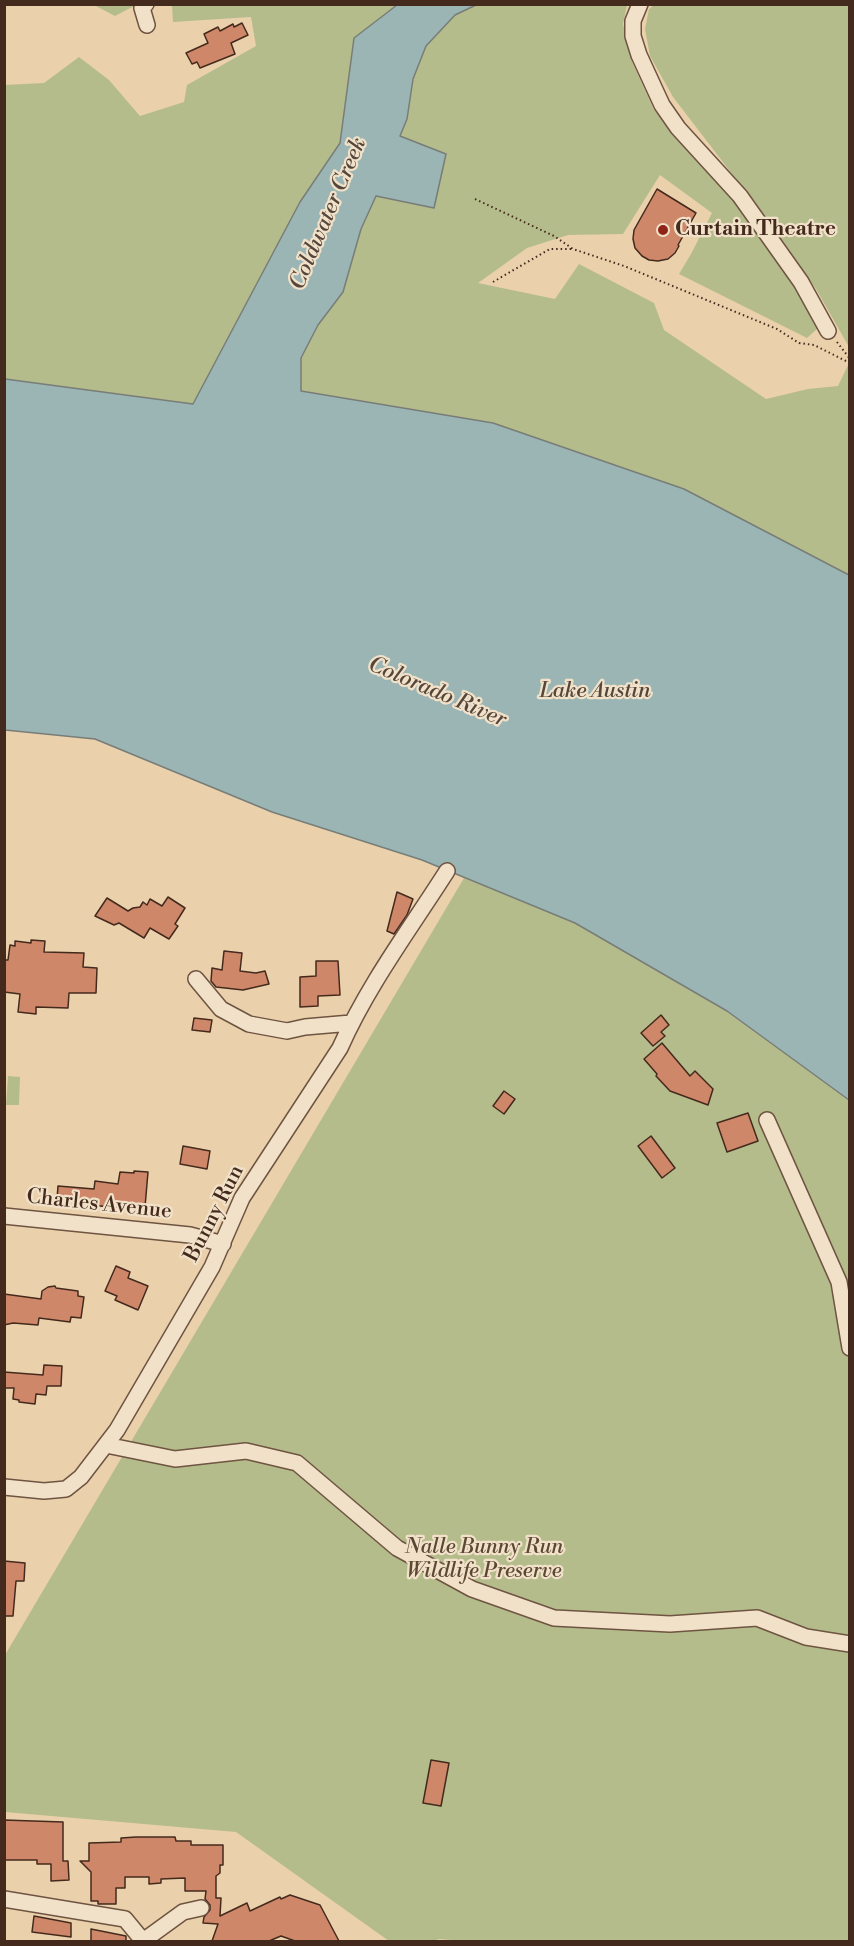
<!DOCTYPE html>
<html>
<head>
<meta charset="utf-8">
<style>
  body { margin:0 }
  #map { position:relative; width:854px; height:1946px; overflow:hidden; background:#ead1ac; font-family:"Libre Bodoni",serif }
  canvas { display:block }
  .frame { position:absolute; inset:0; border:6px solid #442a1d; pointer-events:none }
</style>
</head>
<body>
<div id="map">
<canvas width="854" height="1946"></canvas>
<div class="frame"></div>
</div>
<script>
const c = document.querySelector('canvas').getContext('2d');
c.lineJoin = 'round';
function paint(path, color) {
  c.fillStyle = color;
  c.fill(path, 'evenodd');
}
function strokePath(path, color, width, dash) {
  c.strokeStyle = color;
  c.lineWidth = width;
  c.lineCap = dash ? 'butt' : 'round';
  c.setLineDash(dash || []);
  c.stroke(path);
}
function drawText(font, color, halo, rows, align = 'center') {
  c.font = font + ' "Libre Bodoni",serif';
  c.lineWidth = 4.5;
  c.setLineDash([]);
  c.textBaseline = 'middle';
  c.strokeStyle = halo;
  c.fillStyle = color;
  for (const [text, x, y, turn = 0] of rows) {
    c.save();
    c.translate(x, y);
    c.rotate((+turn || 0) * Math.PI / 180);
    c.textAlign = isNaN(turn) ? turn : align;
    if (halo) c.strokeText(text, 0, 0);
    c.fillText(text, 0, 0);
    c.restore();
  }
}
paint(new Path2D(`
  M94 5H136L115 16Z
  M172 5H397L354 38 340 142 300 202 193 404 5 379 4 85 44 83 79 57 109 80 140 116 184 102 187 85 256 46 251 17 173 22Z
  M476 5H627L623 24 632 62 654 110 733 201 787 271 818 328 807 338 679 274 691 254 712 213 660 175 623 234 568 235 527 248 478 283 555 299 579 264 654 303 664 330 766 399 808 389 838 386 849 363V575L684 489 493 423 301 391V358L318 325 343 292 361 229 376 195 434 208 400 137 407 119 413 79 426 46 455 15Z
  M654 5H849V347L816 289 762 213 673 97 650 56 645 29 649 9Z
  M464 878 575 923 727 1011 849 1100V1941L480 1942 438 1939 436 1941H389L236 1832 5 1812V1655Z
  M8 1076 20 1077 19 1105H6Z`), '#b5bc8b');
const water = new Path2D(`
  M397 5H476L455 15 426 46 413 79 407 119 400 136 446 154 434 208 376 196 361 229 343 292 318 325 301 358V391L493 423 684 489 849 575V1100L727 1011 575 923 422 860 272 812 95 739 5 730V379L193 404 300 202 340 143 354 38Z`);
paint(water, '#9bb5b4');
strokePath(water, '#787d78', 1.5);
const building = new Path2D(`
  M242 23 248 35 231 43 235 54 200 68 197 62 192 64 186 53 208 43 204 34 218 27 220 31 233 24 234 27Z
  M657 189 696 213 678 245 679 246 675 253 668 259 658 261 649 260 642 256 635 248 633 239 634 230Z
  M397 892 413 899 407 915 394 934 387 931Z
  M168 897 185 908 175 924 178 926 169 939 150 928 144 938 119 923 114 925 95 916 107 898 128 911 133 908 140 907 143 902 147 905 150 899 162 906Z
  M31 940 45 941 44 952 84 953 83 967 97 968 96 993H69L68 1008 36 1007V1014L18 1012 20 994 4 992V960H8L10 945 15 946V941L31 943Z
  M224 951 242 953 240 971 256 973 265 971 269 984 243 990 216 987 211 981 212 968 222 970Z
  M316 961H338L340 995 318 996V1006L300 1007V977L316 976Z
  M661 1015 669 1025 661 1032 665 1036 653 1046 641 1033Z
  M194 1018 212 1020 210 1032 192 1030Z
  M662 1043 690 1076 695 1071 713 1089 708 1105 670 1091 656 1076 657 1074 644 1059Z
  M504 1091 515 1099 504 1114 493 1106Z
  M748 1113 758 1141 727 1152 717 1123Z
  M651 1136 675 1168 662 1178 638 1146Z
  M183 1146 210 1151 207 1169 180 1164Z
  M134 1171 148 1172 145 1207H109L92 1205 93 1202 57 1199 58 1186 94 1189 95 1181 118 1184 120 1172 134 1173Z
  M116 1266 130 1272 128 1278 148 1286 138 1310 115 1300 117 1296 105 1291Z
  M55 1286 56 1288 78 1291V1296L84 1297 81 1318 71 1317 70 1322 39 1318 38 1325 13 1323 4 1325V1294L41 1299 42 1291 48 1287Z
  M44 1365 62 1366 61 1386H47L46 1395 36 1394 35 1404 19 1402V1400L13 1399 14 1388H4V1372L43 1375Z
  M4 1561 25 1563 24 1581H16L13 1616H4Z
  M431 1760 449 1763 441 1806 423 1803Z
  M4 1820 63 1822V1861H68L69 1880 51 1881V1864H37V1860H4Z
  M136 1837H175L176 1841H191V1845H223V1865H220V1873L216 1876V1898H221L220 1916 247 1903 250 1911 280 1897 281 1899 290 1895 320 1905 339 1941H295L281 1936 269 1941H212L218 1924 203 1923 204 1917 210 1910V1905L205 1899 206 1891H185V1878L161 1879V1883L149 1884V1877H125V1888H116V1904H98V1901H91V1872L80 1861H89V1843L121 1842V1838Z
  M34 1916 71 1923V1937L32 1932Z
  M91 1929 126 1936V1941H91Z`);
paint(building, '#ce8769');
strokePath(building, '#442a1d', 1.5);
const minor = new Path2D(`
  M146 4 142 8 147 25
  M640 4 633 21V36L639 55 662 105 678 128 740 196 801 282 828 331
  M196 979 221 1009 249 1024 287 1031 305 1027 351 1023
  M767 1120 839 1282 850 1348
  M4 1216 190 1235 223 1244
  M106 1445 175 1459 246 1451 297 1463 397 1548 472 1589 554 1618 670 1624 757 1618 806 1637 850 1644
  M4 1487 44 1491 66 1489 81 1477 117 1430 212 1267 242 1198 340 1048C368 985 410 929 447 871
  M4 1899 125 1919 144 1942
  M143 1941 183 1912 201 1908`);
strokePath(minor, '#6e5441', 18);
strokePath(new Path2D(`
  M475 199 554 236 573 249 624 266 777 329 799 343 814 345 850 363
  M493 282 550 249H573
  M837 342 850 359`), '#442a1d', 2, [1.5, 3]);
strokePath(minor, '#f1e1c9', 15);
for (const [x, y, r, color] of [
  [663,230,6,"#8f2418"]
]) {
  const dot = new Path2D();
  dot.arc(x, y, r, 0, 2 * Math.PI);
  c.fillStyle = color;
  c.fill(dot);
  strokePath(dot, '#f1e1c9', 2);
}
drawText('bold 21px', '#442a1d', '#f1e1c9', [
  ["Curtain Theatre",675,230]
], 'left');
drawText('21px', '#442a1d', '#f1e1c9', [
  ["Charles Avenue",99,1205,6],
  ["Bunny Run",215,1214,-63]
]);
drawText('italic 21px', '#5b4733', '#f1e1c9', [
  ["Nalle Bunny Run",484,1548],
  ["Wildlife Preserve",484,1572]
]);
drawText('italic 22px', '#55463b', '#f1e1c9', [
  ["Coldwater Creek",329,214,-67],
  ["Lake Austin",595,692],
  ["Colorado River",437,693,23]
]);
</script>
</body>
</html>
